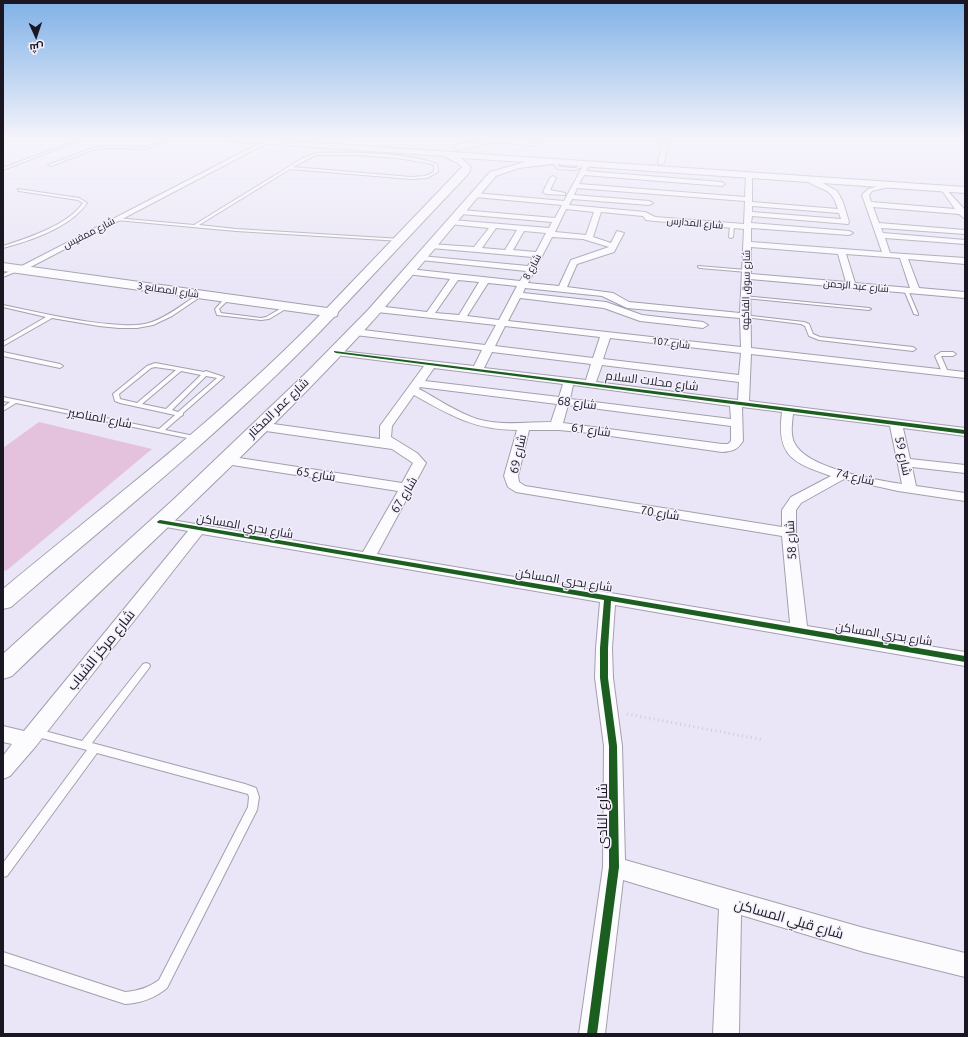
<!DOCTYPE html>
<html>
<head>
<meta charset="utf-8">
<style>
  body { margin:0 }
  #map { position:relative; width:968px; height:1037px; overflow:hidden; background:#eae6f7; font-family:Ubuntu,Cairo,sans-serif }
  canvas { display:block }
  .frame { position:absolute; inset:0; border:4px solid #1a1722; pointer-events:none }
  .north { position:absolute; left:16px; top:16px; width:40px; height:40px; -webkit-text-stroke:3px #f3f0fc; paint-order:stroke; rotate:177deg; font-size:11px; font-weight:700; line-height:16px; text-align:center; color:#1a1722 }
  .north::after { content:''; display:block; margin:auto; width:14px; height:18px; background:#1a1722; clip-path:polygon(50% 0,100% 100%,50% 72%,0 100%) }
</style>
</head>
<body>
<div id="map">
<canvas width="968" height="1037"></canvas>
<div class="frame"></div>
<div class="north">ش</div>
</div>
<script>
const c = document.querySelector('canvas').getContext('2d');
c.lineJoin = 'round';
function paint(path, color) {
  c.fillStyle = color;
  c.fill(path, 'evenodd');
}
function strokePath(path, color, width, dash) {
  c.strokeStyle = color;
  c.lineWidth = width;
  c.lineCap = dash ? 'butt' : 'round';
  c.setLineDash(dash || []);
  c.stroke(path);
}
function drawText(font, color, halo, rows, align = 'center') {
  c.font = font + ' Ubuntu,Cairo,sans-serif';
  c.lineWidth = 3;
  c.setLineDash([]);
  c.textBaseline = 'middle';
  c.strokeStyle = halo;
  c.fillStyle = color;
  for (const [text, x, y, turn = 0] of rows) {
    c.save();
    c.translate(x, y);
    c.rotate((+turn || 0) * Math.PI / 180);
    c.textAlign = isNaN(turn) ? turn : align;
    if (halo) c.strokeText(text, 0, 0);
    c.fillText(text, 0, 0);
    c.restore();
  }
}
paint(new Path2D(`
  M39 422 152 449 6 571 3 570V448Z`), '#e4c2dd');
const lane = new Path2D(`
  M80 139H83L3 170V168Z
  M167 139H171L146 149 110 148 93 150 51 166 48 165 92 148 110 146 146 147Z
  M315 153C350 152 405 152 437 164L438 172 427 178 411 179 290 169 199 225 236 229 402 239V241H401L236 231 116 220 114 219 116 218 194 225 303 158ZM316 155H358L397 158 427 163 434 165V172L425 176 411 177 293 167Z
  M553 160 559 167 575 168 586 163 589 164 575 170 558 169 551 161Z
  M18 189 79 198 87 203C71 227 30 241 3 248V246C28 238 68 225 83 203L78 200 19 191Z
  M732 225 734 226 733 237 731 238 729 237 730 226Z
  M698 266 747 270 749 271 747 272 700 268 698 267Z
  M16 269 20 270 3 277V274Z
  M904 289 908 290 918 314V315L914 314 904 290Z
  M199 294 203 295 172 316 153 325 137 328H119L99 326 52 318 3 346V342L46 317 3 307V305C38 312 73 321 109 324 123 325 138 327 152 322 169 316 184 303 199 294Z
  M743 296 869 308 871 309 869 310 745 298 743 297Z
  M226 297 230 298 219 309 221 313 261 318 266 317 285 306 289 307 269 319 261 320 217 315 215 309Z
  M743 315 804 322 809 324 813 334 820 337 913 347 916 349 913 351 819 340 809 336 805 326 801 324 745 317 743 316Z
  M3 352 60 364 63 366 60 368 3 356Z
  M941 352H953L956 354 953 356H941L948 372 945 374 942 372 935 356Z
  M155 363 204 372 206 371 224 377 183 413V415L181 416 165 430 199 437 200 438 199 439 197 440 16 403 3 411V407L10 402 3 401V397L159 429 175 415 120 403 115 401 113 394 147 366ZM155 367 176 370 137 403 120 399 119 394 151 368ZM181 371 201 375 166 409 142 404ZM206 376 217 378 178 412 172 410Z
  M146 663 149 664 150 666 149 668 92 743 245 784 256 788 259 797 257 810 167 988C155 998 141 1003 125 1004L3 964V952L125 992C138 991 148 988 159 980L248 807 249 797 248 794 97 753 7 876 3 877V863L87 750 34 736 32 733 34 730 37 729 82 741 143 664Z`);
const street = new Path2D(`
  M663 139H669L664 163 661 165 658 163Z
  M264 141 269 142 21 272H15L14 270Z
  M587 162 590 164 586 171 722 182 725 184 722 186 584 175 579 184 745 197 746 176 749 174 752 176V202L838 209C831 185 821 192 806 180L809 178 821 182 837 191 843 202 849 222 848 224 752 216 751 223 849 231 853 233 849 235 751 228V242L882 252 862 195 868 189 890 183 892 184V186L872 191 869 195 871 202 955 209 941 189 944 187 965 210 964 218 959 214 873 207 879 223 965 230V234L881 228 883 233 965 240V244L885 238 890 253 965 258V264L908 259 919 288 965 292V298L750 279 751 348 965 372V378L751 354 749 401 965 428V436L903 428 910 459 965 465V473L912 467 916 486 965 493V501L898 491 844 479 801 503 796 510V533L807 626 965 652V666L615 605 612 648 613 678 622 746 625 860 864 928 965 953V977L864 952 741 915 739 1034H713L719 909 623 880 605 1034H579L603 867 604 746 595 678 596 648 600 602 202 534 36 746 10 776 3 779V756L12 744 3 742V726L24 731 188 531 155 525 153 522 155 519 160 518 363 552 398 491 226 464 220 460 226 456 402 483 413 463 392 449 259 430 253 426 259 422 380 439V426L424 366 336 355 331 352 332 350 474 366 482 350 355 335 350 332 355 329 485 345 496 325 377 312 372 309 377 306 427 312 450 279 406 274V270L409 269 520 281 526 271 421 260 417 258 421 256 528 266 533 257 431 248 427 246 431 244 474 247 489 228 449 224 448 222 452 220 549 228 552 222 461 214 457 212 461 210 555 218 562 205 475 197 472 195 475 193 564 201 584 164ZM577 188 745 201 744 224 655 217 645 212 569 205 572 199 649 205 653 203 649 201 574 195ZM752 206 839 213 841 219 752 212ZM566 209 594 212 586 235 555 232ZM601 212 643 216 646 220 655 221 744 229 740 313 629 302 613 293 567 287 577 264 614 252 624 233 617 231 611 243 593 237ZM496 228 517 230 505 250 482 248ZM524 231 546 233 536 252 513 250ZM552 237 583 239 609 247 571 260 559 286 528 283ZM751 247 838 254 846 282 751 274ZM846 254 900 258 910 288 855 283ZM458 280 479 282 459 315 435 313ZM488 283 517 286 499 320 467 316ZM525 288 602 296 627 308 740 318 741 347 508 321 520 298 604 308 640 321 703 328 708 325 703 322 642 315 606 302 523 293ZM505 326 600 337 593 358 495 346ZM610 338 741 353 739 375 603 359ZM492 352 591 364 586 380 484 368ZM602 365 739 382 738 400 596 382ZM434 368 563 384 559 397 425 381ZM573 385 730 406 731 419 570 399ZM420 387 557 404 551 422C526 422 501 426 477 419 456 412 438 399 419 389ZM414 395C450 415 474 430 517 430L504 476 508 487 516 492 782 536 790 623 377 554 426 463 417 453 391 437 392 426ZM568 405 731 426V441L728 444H722L563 423ZM742 407 782 412C776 456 793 463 831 476L791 497 782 510V527L525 486 519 482 518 476 529 430H559L590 433 722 452C733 451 737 450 743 441ZM793 414 890 426 902 484C876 480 809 469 795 444 790 436 792 423 793 414Z
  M553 176 556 178 550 190 565 193V195L546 194 543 192 550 178Z`);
const secondary = new Path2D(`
  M223 139H262L965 187V193L551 164 519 168 496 176C450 229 407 284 360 335 249 454 129 563 12 676L3 679V654L174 499 307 372 368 310 490 172 525 162 461 158 471 167 469 173 338 312 337 316 334 317C235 422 120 513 11 607L3 609V589C110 500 223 415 320 315L3 271V263L327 308 462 167 458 163 443 156 227 141Z
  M487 139C498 139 530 137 538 144L534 146 496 142 458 150 454 147 458 144Z`);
strokePath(lane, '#a3a0ad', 2);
strokePath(street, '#a3a0ad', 2);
strokePath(secondary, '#a3a0ad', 2);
strokePath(new Path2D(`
  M627 714 764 740`), '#cecdd2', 3, [1, 3.5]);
paint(lane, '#fcfbfe');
paint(street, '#fcfbfe');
paint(secondary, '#fcfbfe');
paint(new Path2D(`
  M334 351 965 430V434L336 353 334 352Z
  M160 520 965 656V662L611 601 608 648V678L617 746 619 867 597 1034H587L609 867V746L600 678V648L604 600 158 523 157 522 158 521Z`), '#1b5e20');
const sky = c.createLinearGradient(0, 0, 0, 284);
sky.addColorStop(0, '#7fb1e6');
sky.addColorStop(0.49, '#f6f4fb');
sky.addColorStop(1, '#f6f4fb00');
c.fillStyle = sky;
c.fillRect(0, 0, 968, 284);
drawText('10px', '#1a1722', '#f3f0fc', [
  ["شارع المدارس",695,223,5],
  ["شارع ممفيس",89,233,-27],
  ["شارع 8",532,267,-62],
  ["شارع عبد الرحمن",856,286,5],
  ["شارع المصانع 3",168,290,8],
  ["شارع سوق الفاكهه",746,290,-89],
  ["شارع 107",671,343,7]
]);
drawText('12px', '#1a1722', '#f3f0fc', [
  ["شارع محلات السلام",652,381,7],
  ["شارع 68",577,403,7],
  ["شارع عمر المختار",278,408,-44],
  ["شارع المناصير",100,418,11],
  ["شارع 61",591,430,8],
  ["شارع 69",518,454,-77],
  ["شارع 59",903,456,78],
  ["شارع 65",316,474,9],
  ["شارع 74",855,477,13],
  ["شارع 67",404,495,-59],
  ["شارع 70",660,513,9],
  ["شارع بحري المساكن",245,526,10],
  ["شارع 58",791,540,-94],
  ["شارع بحري المساكن",564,580,9],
  ["شارع بحري المساكن",884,634,9]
]);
drawText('14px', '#1a1722', '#f3f0fc', [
  ["شارع مركز الشباب",101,650,-51],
  ["شارع النادى",602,816,-90],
  ["شارع قبلي المساكن",789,919,16]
]);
</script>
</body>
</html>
